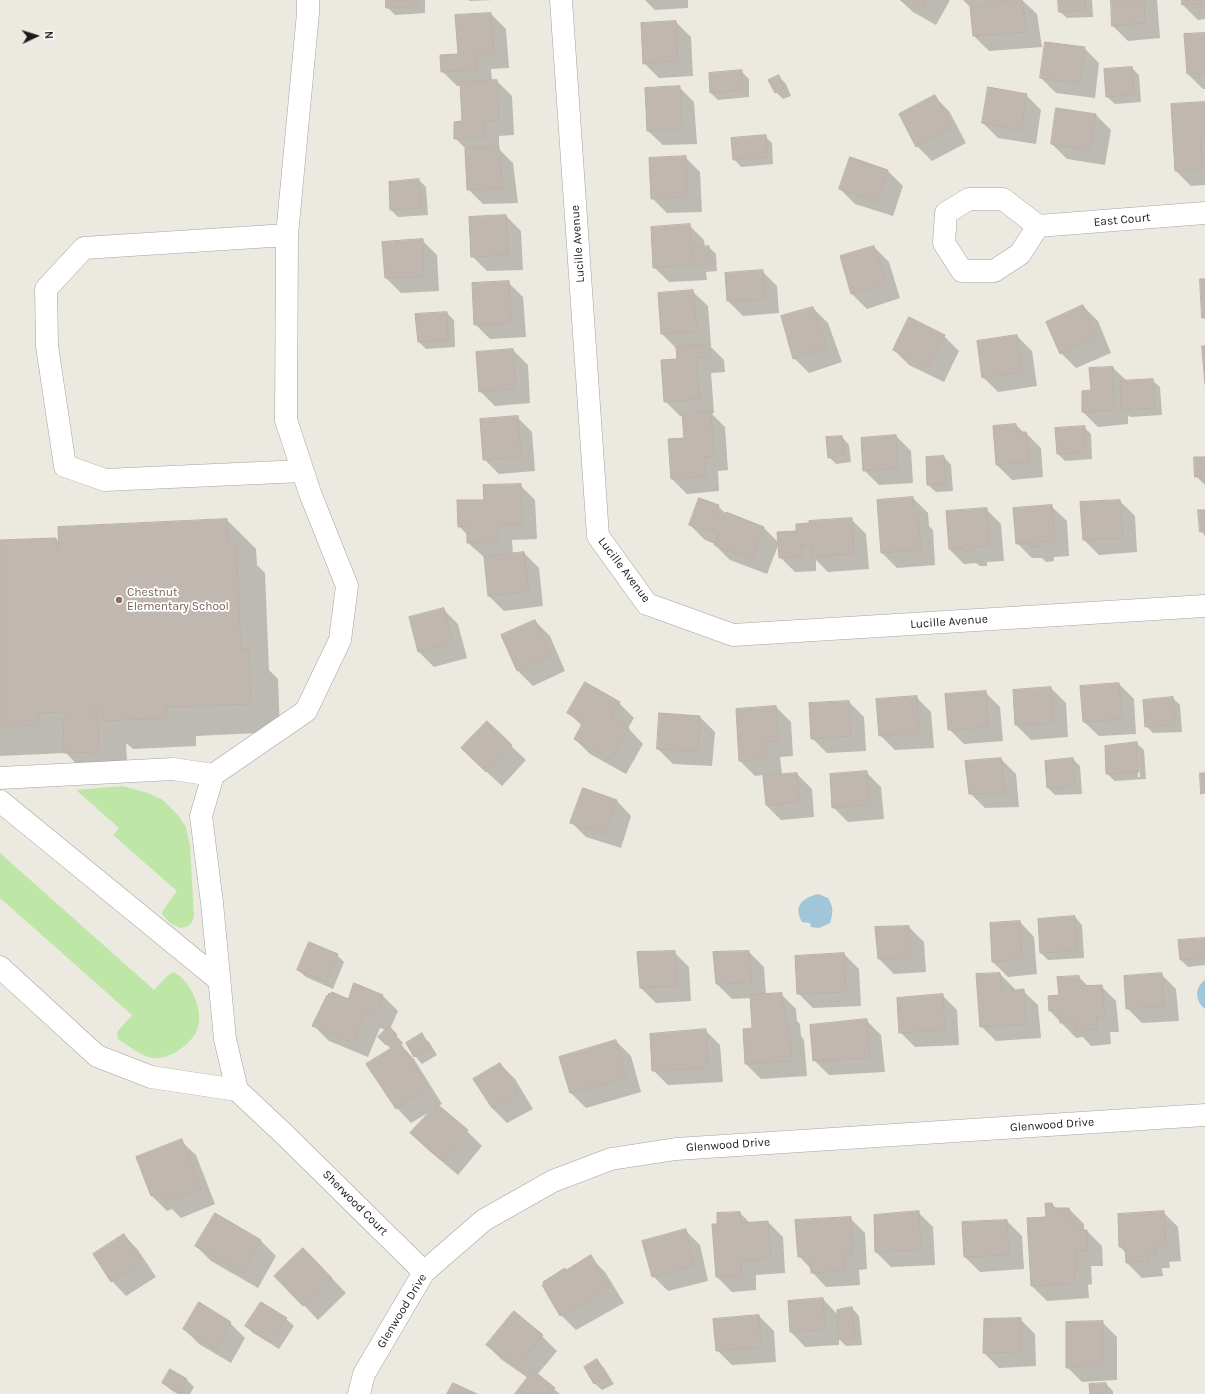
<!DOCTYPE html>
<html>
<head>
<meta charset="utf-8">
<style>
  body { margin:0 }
  #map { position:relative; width:1205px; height:1394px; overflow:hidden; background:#ece9e0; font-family:Karla,sans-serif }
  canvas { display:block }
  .north { position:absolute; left:16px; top:16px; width:40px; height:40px; -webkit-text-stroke:3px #fff; paint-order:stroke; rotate:86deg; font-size:11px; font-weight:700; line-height:16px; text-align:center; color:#1b1b1b }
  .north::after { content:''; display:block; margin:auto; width:14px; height:18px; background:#1b1b1b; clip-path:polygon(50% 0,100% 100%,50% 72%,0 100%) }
</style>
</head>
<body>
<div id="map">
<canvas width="1205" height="1394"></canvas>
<div class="north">N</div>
</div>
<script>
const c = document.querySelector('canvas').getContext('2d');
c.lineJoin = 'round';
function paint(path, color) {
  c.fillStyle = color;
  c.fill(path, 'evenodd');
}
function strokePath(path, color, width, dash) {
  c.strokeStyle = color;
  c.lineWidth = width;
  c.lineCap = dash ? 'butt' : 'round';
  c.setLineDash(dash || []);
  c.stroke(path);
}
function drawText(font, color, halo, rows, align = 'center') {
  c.font = font + ' Karla,sans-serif';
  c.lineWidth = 3.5;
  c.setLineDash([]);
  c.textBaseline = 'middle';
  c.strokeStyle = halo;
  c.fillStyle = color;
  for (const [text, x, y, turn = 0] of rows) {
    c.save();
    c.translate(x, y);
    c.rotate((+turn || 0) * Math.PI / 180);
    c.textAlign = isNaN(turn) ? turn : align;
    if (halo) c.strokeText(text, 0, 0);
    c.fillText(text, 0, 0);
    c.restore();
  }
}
paint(new Path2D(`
  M123 786 148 793 163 800 178 815 186 827 190 846 194 916C192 925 188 927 180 928L170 923 162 914 164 909 177 891 113 835 119 828 76 790Z
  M0 853 154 990 166 977 173 972C182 976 189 985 193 994 204 1017 201 1036 179 1050 172 1055 162 1059 153 1058 141 1056 129 1046 118 1039L117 1034 118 1031 132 1015 0 898Z`), '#bee6a6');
paint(new Path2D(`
  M818 894 828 898C834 908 833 913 830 923L819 928 811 927 810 923 802 922C793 906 802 898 818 894Z
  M1205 980V1009C1195 1001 1194 988 1205 980Z`), '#a1c6da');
paint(new Path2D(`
  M387 0H425V13L395 15 387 7Z
  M468 0H494L470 1Z
  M645 0H688V8L655 10Z
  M900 0H950L936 25 913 12Z
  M963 0H1022L1037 14 1042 47 989 51 974 36 972 9Z
  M1059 0H1092L1093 17 1067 18 1059 11Z
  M1112 0H1157L1160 38 1128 41 1113 26Z
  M1183 0H1205V19L1198 20 1183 5Z
  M491 14 506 29 509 68 491 69 492 81H497L512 96 514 135 499 136V149L513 163 518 203 483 204 468 189 466 149 455 138 464 122 461 86H457L442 71 459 55Z
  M676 22 691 37 693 76 659 78 644 63Z
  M1205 34V89H1203L1188 74Z
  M1084 48 1099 63 1095 98 1056 93 1041 78Z
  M1132 68 1139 75 1141 102 1115 104 1107 97 1106 70Z
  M741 71 749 79V97L718 100 711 93Z
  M778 76 786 84 791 96 783 99 776 92Z
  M679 87 694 102 697 144 663 145 648 131Z
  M1026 95 1041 110 1036 144 998 138 983 123Z
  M934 96 949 111 966 143 932 161 917 146Z
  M1205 103V185L1191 186 1176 171Z
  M1057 109 1096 115 1111 130 1105 165 1067 159 1052 144Z
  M765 136 772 143 773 164 741 167 734 159Z
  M685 157 700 172 702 212 667 213 652 198Z
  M850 158 888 171 903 186 893 216 855 204 840 189Z
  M419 180 426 187 428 215 398 217 391 210Z
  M506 216 521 231 523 270 487 271 472 256Z
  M689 225 704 240 705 248 709 247 716 254 717 271 706 272 707 280 669 282 654 267Z
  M422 240 437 255 439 291 401 293 386 278Z
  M874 247 889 262 900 298 867 309 852 294 841 257Z
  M762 271 777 286 779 313 743 316 728 301 726 274Z
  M508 282 523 297 526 337 490 339 475 324Z
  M693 292 708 306 711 346H710L724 360 725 372 711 373 714 413 712 414 725 427 728 470 718 471 719 491 687 494 672 479 685 439 683 416H680L665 401 678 360 677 349 662 334Z
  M1083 306 1098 321 1111 353 1076 368 1061 353Z
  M813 308 828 323 842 362 809 373 794 358Z
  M447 313 454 320 455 347 426 349 419 342Z
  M944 336 959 351 944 382 909 365 894 350Z
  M1017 336 1032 351 1037 386 998 392 983 377Z
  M513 350 528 365 530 403 495 406 480 391Z
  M1113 368 1127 381 1152 380 1160 387 1162 415 1130 417 1128 415V424L1098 427 1083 412 1092 390 1090 369Z
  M517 417 532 432 535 471 499 474 484 459Z
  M1016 425 1024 433H1026L1041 448 1043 477 1012 480 997 465Z
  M1084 427 1091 434 1092 459 1065 461 1058 454 1056 429Z
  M896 436 911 451 913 483 879 485 864 470Z
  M842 437 849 445 851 462 836 464 829 457Z
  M944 457 951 465 953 491 936 492 928 485Z
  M1205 458V485L1196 476Z
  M520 485 535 500 537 539 512 540 513 554 524 553 539 568 543 606 504 611 489 596 485 558 468 543V536L459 526 485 501Z
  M913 498 928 513 929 526 933 530 935 565 897 568 882 553Z
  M1120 501 1135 516 1137 552 1099 555 1084 540Z
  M718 506 725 513 764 528 779 543 767 574 730 560 715 545V544L705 540 690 525Z
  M1052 507 1067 521 1069 556 1054 557V561L1046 562 1042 558H1032L1017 543Z
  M986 509 1001 524 1004 561 987 562V566H980L976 563 964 564 949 549Z
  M1205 511V536L1201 531Z
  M851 519 866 534 869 569 828 572 816 560V571L795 572 780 557 797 532Z
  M227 520 256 549 257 565 265 573 269 670 278 679 280 732 196 736V746L133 749 126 743 128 780 94 782 66 753 0 756V541L56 539 60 543Z
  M443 609 458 624 467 658 434 667 419 652Z
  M535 621 550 636 565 671 533 686 518 671 503 635Z
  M1119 684 1134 699 1136 734 1099 736 1084 722Z
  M1051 688 1066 703 1068 737 1031 740 1016 725Z
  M985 692 1000 707 1003 741 964 744 949 729Z
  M916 697 931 712 934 748 895 750 880 735Z
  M1173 698 1180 705 1182 732 1153 733 1146 726Z
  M849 702 864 717 866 751 827 753 812 738Z
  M619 703 634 718 628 728 643 744 626 774 590 754 575 739 582 726 568 712Z
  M776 707 791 722 793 756 780 757 782 775 797 774 812 789 814 817 781 820 766 805 764 775 755 776 740 761Z
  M700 717 715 732 712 766 673 764 658 749Z
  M1136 743 1144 750 1146 779 1115 781 1107 774ZM1136 750H1138L1140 777H1138Z
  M511 746 526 760 502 786 477 763Z
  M1001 759 1016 774 1019 807 985 808 970 793Z
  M1073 759 1080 766 1082 794 1055 795 1048 788Z
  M866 772 881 787 884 819 848 822 833 807Z
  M617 801 631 816 621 848 586 837 571 822Z
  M1075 917 1082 925 1084 958 1048 960 1041 953Z
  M1020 922 1034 937 1037 974 1008 977 993 962Z
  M909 927 924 942 926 972 894 974 879 959Z
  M1205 939V965L1188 967 1181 960 1179 941Z
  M674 952 689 967 691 1001 656 1003 641 988Z
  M749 952 764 967 766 995 781 994 796 1009 797 1021 800 1024 801 1036 804 1040 807 1076 761 1079 746 1064 744 1030 754 1029 751 998 732 999 717 984Z
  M844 954 859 969 861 1006 813 1008 798 993 796 957Z
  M337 955 344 962 333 989 306 977 298 970Z
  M1000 974 1015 989V992L1023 991 1038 1005 1041 1038 996 1041 981 1026Z
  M1161 974 1176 989 1179 1021 1142 1023 1127 1008Z
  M1079 977 1088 986H1101L1116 1001 1119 1032H1110L1111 1044 1091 1046 1083 1037 1076 1038 1050 1011 1060 996Z
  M355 984 383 996 398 1011 390 1029 403 1043 401 1045 414 1059 442 1104 438 1106 467 1131 482 1146 458 1175 426 1148 411 1133 431 1111 411 1123 397 1108 391 1049 379 1037 386 1030 380 1028 368 1057 329 1041 314 1026 348 1000Z
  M942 995 957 1010 959 1045 915 1047 900 1032Z
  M866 1020 881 1035 885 1072 829 1075 814 1060Z
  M705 1030 720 1045 723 1082 668 1085 653 1070Z
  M421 1035 429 1042 437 1055 422 1064 415 1056Z
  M616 1041 631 1056 641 1092 586 1108 571 1093 561 1057Z
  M500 1064 515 1079 533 1109 507 1123 492 1108Z
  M181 1141 196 1155 215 1204 181 1218 172 1209 167 1211 152 1196 137 1158Z
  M1052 1204 1057 1209H1069L1084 1224V1230L1087 1231 1102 1246 1103 1266H1091L1092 1284 1088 1285 1089 1298 1047 1301 1032 1286 1047 1218Z
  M918 1212 933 1227 935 1265 891 1267 876 1252Z
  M1163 1212 1178 1227 1181 1261 1169 1262 1170 1268H1162L1163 1276 1142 1278 1127 1263 1126 1253 1120 1247 1119 1215Z
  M740 1213 750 1223 768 1222 783 1237 785 1273 756 1275V1290L732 1292 717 1277 718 1225Z
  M216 1215 261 1241 276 1256 258 1288 211 1261 196 1246Z
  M850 1218 865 1233 867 1269 859 1270 860 1285 826 1287 812 1272 811 1269 799 1256Z
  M1007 1221 1022 1236 1024 1269 980 1272 965 1257 963 1223Z
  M685 1230 700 1245 708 1281 668 1291 653 1276Z
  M124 1235 138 1250 156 1277 126 1296 112 1281Z
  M590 1257 605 1272 624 1303 576 1330 561 1315 565 1269 567 1271Z
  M318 1264 346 1293 318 1320 276 1276Z
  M823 1299 838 1315 852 1308 859 1316 862 1345 846 1346 839 1339V1345L805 1347 791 1332 789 1302Z
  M261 1303 286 1319 294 1326 279 1349 253 1333 246 1326Z
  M514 1312 542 1336 557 1351 537 1375 560 1394H516L528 1378 502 1360 487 1345Z
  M759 1316 774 1331 776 1362 732 1365 717 1350Z
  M1020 1319 1035 1334 1036 1366 999 1368 984 1353Z
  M1102 1322 1117 1337V1380L1082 1382 1067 1367Z
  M230 1323 245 1338 231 1363 199 1344 184 1329Z
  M597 1360 604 1368 614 1384 602 1390 594 1383Z
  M186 1379 194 1387 190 1394H178L171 1390 163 1383Z
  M1106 1384 1113 1391V1394H1091Z`), '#0003');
const building = new Path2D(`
  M386 0H418V6L386 8Z
  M901 0H927L921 11Z
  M1008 0H1022L1027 32 973 36 970 7 986 6V3Z
  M1058 0H1085L1086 10 1059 12Z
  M1111 0H1144L1145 23 1112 26Z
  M1182 0H1205V4L1182 5Z
  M491 13 494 54 477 55V70L441 72 440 55 458 54 455 15Z
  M676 21 678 61 643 64 641 23Z
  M1205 33V73L1187 74 1184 34Z
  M1045 42 1085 47 1080 84 1040 78Z
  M1132 67 1134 95 1106 97 1104 69Z
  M742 70V90L710 93 709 73Z
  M779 75 784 88 775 93 768 80Z
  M497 80 499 120 484 121 485 137 454 139V122L462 121 460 82Z
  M680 86 682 129 647 131 645 88Z
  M988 87 1027 94 1021 130 982 123Z
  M935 95 952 127 916 147 899 114Z
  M1205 102V142H1201L1203 169 1175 171 1171 104Z
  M1056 108 1096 114 1090 151 1051 144Z
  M766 135 767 157 733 160 731 138Z
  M499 147 503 188 467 190 465 149Z
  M686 156 687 197 651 199 649 158Z
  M850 157 888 170 878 202 839 189Z
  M419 179 421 208 390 210 389 182Z
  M506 215 508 255 471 257 469 217Z
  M690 224 692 265 653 268 651 227Z
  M423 239 424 277 385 278 382 242Z
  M709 246 710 264 695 266 693 248Z
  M874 246 886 283 851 294 840 256Z
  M763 270 765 299 727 301 725 273Z
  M1200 279H1205V318H1202Z
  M509 281 511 323 474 325 472 283Z
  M693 290 697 331 661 334 658 293Z
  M1083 305 1097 338 1060 354 1046 322Z
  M813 307 827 347 793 359 781 316Z
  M447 312 448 340 418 342 415 314Z
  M909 317 945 335 929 368 893 350Z
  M1017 335 1022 372 982 378 977 341Z
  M710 344V357L696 358 700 399 664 402 661 360 677 359 676 347Z
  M1202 346H1205V384Z
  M513 349 516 389 479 392 476 352Z
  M1113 367 1114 410 1082 412V391L1091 390 1089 368Z
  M1153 379 1155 408 1121 410 1120 381Z
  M711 411 714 456 704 457 705 476 671 479 668 439 684 438 682 414Z
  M518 416 521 457 483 460 480 419Z
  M1016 424 1017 432H1026L1029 462 996 465 993 426Z
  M1085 426V452L1057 454 1055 428Z
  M896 435 898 468 863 471 861 438Z
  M842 436 844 455 828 458 826 437Z
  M944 456 946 484 927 485 926 457Z
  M1194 457H1205V476L1195 477Z
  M521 484 522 525H498V542L467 543V526L458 527 457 500H484L483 485Z
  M913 497 914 514H918L921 550 881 553 877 500Z
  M699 498 719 505 715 516 723 520 726 512 764 527 752 560 714 545 719 532 709 528 708 532 689 525Z
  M1120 500 1123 538 1083 540 1080 502Z
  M1052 505 1055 541 1039 542 1040 547H1030V543L1016 544 1013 508Z
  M987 508 989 546 973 547V551L964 552V548L949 549 946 511Z
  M1198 510H1205V531L1200 532Z
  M852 518 854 554 812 557 811 545H801L802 556 779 558 777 532 796 531V524L809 523V521Z
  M227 519 228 543H236L241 649H249L251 704 167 707 168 718 103 721 102 710 92 711V716H98L99 752 64 753 63 718H68V712L38 713 39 725 0 727V540L56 538 57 551H59L58 527Z
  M524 552 529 591 488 596 484 557Z
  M444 608 453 643 418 652 409 617Z
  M535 620 551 656 517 671 501 635Z
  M585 682 620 702 611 718 629 728 610 760 574 739 583 722 567 713Z
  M1119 683 1122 719 1083 722 1080 686Z
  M1051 687 1053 723 1015 725 1013 690Z
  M986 691 988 727 948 730 945 694Z
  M917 696 919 733 879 736 876 699Z
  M1173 697 1175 725 1145 727 1143 700Z
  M849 701 851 736 811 739 809 703Z
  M776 706 779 741 766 742 767 759 739 761 736 709Z
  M659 713 700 716 698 752 657 749Z
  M487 721 512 745 486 772 461 748Z
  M1137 742 1139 772 1106 774 1105 746Z
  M1001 758 1005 793 969 794 965 761Z
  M1073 758 1075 787 1047 788 1045 761Z
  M867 771 870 805 832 808 830 774Z
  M797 773 799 802 766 805 763 776Z
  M1200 773H1205V793L1201 794Z
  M583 788 617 800 606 834 570 823Z
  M1075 916 1077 951 1040 953 1038 919Z
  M1020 921 1022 959 992 962 990 923Z
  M909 926 911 958 878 959 875 927Z
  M1205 938V958L1180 960 1178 940Z
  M309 942 338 954 326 982 297 970Z
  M675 951 677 986 640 988 637 952Z
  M749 951 752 983 716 984 713 952Z
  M844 953 846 992 797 994 795 956Z
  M1000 973 1002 992 1024 989 1026 1024 980 1027 976 974Z
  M1162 973 1164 1006 1126 1009 1124 976Z
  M1079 976 1080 986 1102 985 1105 1017 1096 1018 1097 1029 1075 1031 1074 1022 1060 1023 1059 1011H1049L1048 996 1059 995 1057 977Z
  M354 983 383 995 374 1017 365 1014 353 1043 312 1026 327 995 328 996 329 993 331 994 332 992 348 999Z
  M782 993 783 1008H785L786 1024H789L792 1061 745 1064 743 1029 752 1028 750 995Z
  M943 994 945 1030 899 1033 897 998Z
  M867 1019 870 1058 813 1061 810 1025Z
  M389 1026 397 1035 386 1045 378 1037Z
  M706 1029 708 1068 652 1071 650 1034Z
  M422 1033 430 1048 414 1057 406 1043Z
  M616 1040 627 1078 570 1093 559 1057Z
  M400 1043 428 1088 396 1109 366 1064Z
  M500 1063 519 1094 492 1108 473 1079Z
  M437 1104 468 1130 442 1161 410 1133Z
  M182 1139 201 1189 165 1203 161 1192 151 1196 136 1157Z
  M1048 1203H1052L1053 1208H1069L1070 1218H1074L1075 1230H1087L1088 1251H1076L1077 1270H1074L1075 1283 1031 1286 1027 1218 1046 1217 1045 1204Z
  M919 1211 921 1250 875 1252 874 1215Z
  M1164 1211 1166 1247 1155 1248 1156 1253H1148V1261L1126 1263 1125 1246 1119 1247 1118 1214Z
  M740 1212 741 1223 768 1221 771 1259 741 1260 742 1276 716 1277 712 1224H717V1213Z
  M215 1213 261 1240 243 1273 195 1246Z
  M851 1217 852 1255H845V1271L811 1273 810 1256 798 1257 795 1220Z
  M1007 1220 1009 1255 964 1257 962 1222Z
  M686 1229 694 1266 652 1277 642 1241Z
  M124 1234 142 1262 111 1282 93 1254Z
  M303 1248 332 1278 303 1306 274 1276Z
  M591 1255 610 1288 560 1316 542 1285 544 1284 543 1282 565 1268 566 1270Z
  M823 1298 825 1330 790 1332 788 1301Z
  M199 1302 231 1322 216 1349 183 1329Z
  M261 1302 287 1318 271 1342 245 1326Z
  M852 1307 855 1338 838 1339 837 1310Z
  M514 1311 543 1335 517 1367 486 1345Z
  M759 1315 761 1347 716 1351 713 1319Z
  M1021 1318V1352L983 1353 984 1319Z
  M1103 1321V1365L1066 1368V1322Z
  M597 1359 607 1376 594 1384 584 1367Z
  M170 1369 187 1379 180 1393 162 1383Z
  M533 1370 555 1388 551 1394H515Z
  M453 1383 477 1394H447Z
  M1106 1383 1107 1394H1090L1089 1384Z`);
paint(building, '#c0b8b0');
strokePath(building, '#bdb1a3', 1);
const minor = new Path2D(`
  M308 0V13L287 235 286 420 310 493 347 586 340 640 306 711 213 775 201 816 212 903 225 1039 237 1090 285 1135 424 1272
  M561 0 598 536 647 604 733 635 1205 606
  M1038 226 1020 254 994 271H962L944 243 946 213 969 199H1003L1038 226 1205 213
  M287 235 84 248 46 289 47 346 65 466 105 480 302 471
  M0 778 173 769 213 775
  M0 801 219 980
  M0 967 97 1056 151 1077 237 1090
  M359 1394 364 1374 424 1272 484 1220 553 1181 611 1159 676 1149 1205 1115`);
strokePath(minor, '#a2a2a2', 23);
strokePath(minor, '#fff', 22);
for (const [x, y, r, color] of [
  [119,600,4,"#8d6e63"]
]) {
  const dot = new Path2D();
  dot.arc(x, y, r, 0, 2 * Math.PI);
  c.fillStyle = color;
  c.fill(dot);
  strokePath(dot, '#fff', 1.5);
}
drawText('12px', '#1b1b1b', '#fff', [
  ["East Court",1122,220,-5],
  ["Lucille Avenue",578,244,-94],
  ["Lucille Avenue",624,570,53],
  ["Lucille Avenue",949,622,-4],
  ["Glenwood Drive",1052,1125,-4],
  ["Glenwood Drive",728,1145,-4],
  ["Sherwood Court",355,1203,45],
  ["Glenwood Drive",402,1311,-59]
]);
drawText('12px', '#785e54', '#fff', [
  ["Chestnut",127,593],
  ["Elementary School",127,607]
], 'left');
</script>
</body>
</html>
